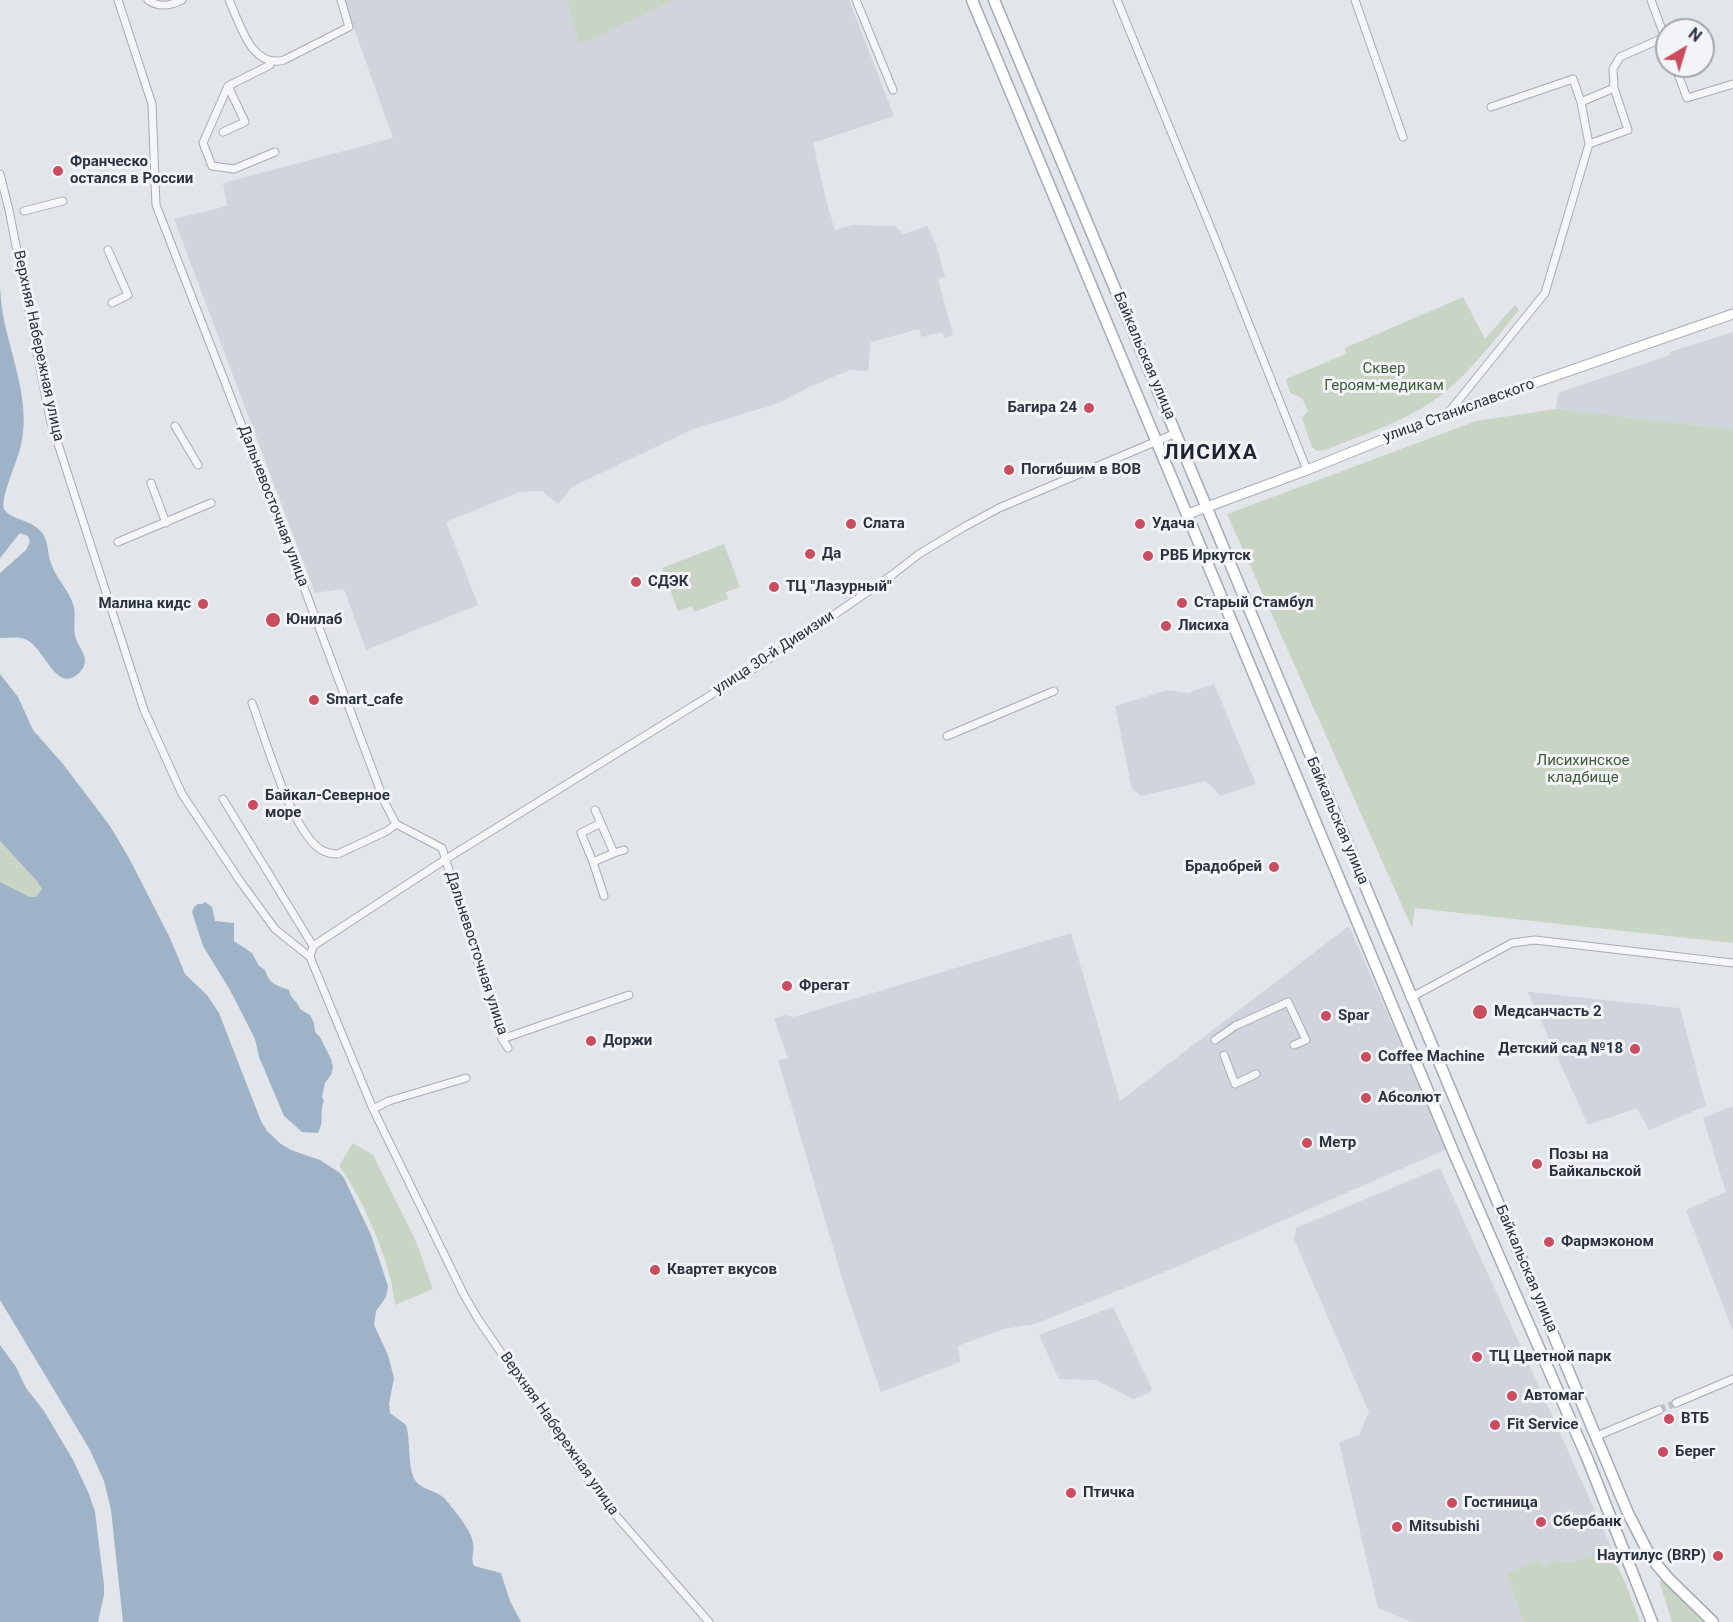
<!DOCTYPE html>
<html>
<head>
<meta charset="utf-8">
<style>
  body { margin:0 }
  #map { position:relative; width:1733px; height:1622px; overflow:hidden; background:#e2e5ea; font-family:Roboto,sans-serif }
  canvas { display:block }
  .north { position:absolute; left:1655px; top:18px; width:60px; height:60px; box-sizing:border-box; background:#f2f4f7; border:2px solid #a2a7ae; border-radius:50%; rotate:38deg; font-size:16px; font-weight:700; line-height:24px; text-align:center; color:#2b3341 }
  .north::after { content:''; display:block; margin:auto; width:21px; height:27px; background:#c94d5f; clip-path:polygon(50% 0,100% 100%,50% 72%,0 100%) }
</style>
</head>
<body>
<div id="map">
<canvas width="1733" height="1622"></canvas>
<div class="north">N</div>
</div>
<script>
const c = document.querySelector('canvas').getContext('2d');
c.lineJoin = 'round';
function paint(path, color) {
  c.fillStyle = color;
  c.fill(path, 'evenodd');
}
function strokePath(path, color, width, dash) {
  c.strokeStyle = color;
  c.lineWidth = width;
  c.lineCap = dash ? 'butt' : 'round';
  c.setLineDash(dash || []);
  c.stroke(path);
}
function drawText(font, color, halo, rows, align = 'center') {
  c.font = font + ' Roboto,sans-serif';
  c.lineWidth = 6;
  c.setLineDash([]);
  c.textBaseline = 'middle';
  c.strokeStyle = halo;
  c.fillStyle = color;
  for (const [text, x, y, turn = 0] of rows) {
    c.save();
    c.translate(x, y);
    c.rotate((+turn || 0) * Math.PI / 180);
    c.textAlign = isNaN(turn) ? turn : align;
    if (halo) c.strokeText(text, 0, 0);
    c.fillText(text, 0, 0);
    c.restore();
  }
}
paint(new Path2D(`
  M344 0H567L579 45 676 0H849L894 116 813 143 826 200 835 230 853 225 895 226 903 234 927 226 936 244 945 277 938 279 953 335 945 338 942 332 921 337 919 329 871 342 868 371 850 370 809 387 779 403 693 429 572 487 558 504 542 491 519 492 446 522 478 605 366 650 344 589 315 593 174 219 227 206 223 183 393 138Z
  M1733 332V429L1556 409 1558 393 1670 355V352Z
  M1214 684 1256 784 1220 796 1206 781 1141 796 1132 789 1115 706 1168 690 1188 693Z
  M1349 926 1447 1149 1169 1270 1035 1324 1003 1329 958 1346 960 1362 881 1392 845 1288 778 1060 788 1058 774 1019 785 1015 794 1017 1071 933 1120 1101Z
  M1528 992 1680 1008 1706 1106 1649 1130 1637 1108 1588 1125Z
  M1733 1106V1331L1686 1210 1726 1192 1703 1118Z
  M1440 1168 1611 1546 1572 1563 1553 1560 1546 1569 1506 1574 1524 1622H1411L1378 1608 1339 1442 1359 1435 1369 1412 1294 1239 1296 1228Z
  M1113 1307 1152 1389 1150 1392 1137 1398 1133 1399 1096 1380 1059 1379 1039 1335Z`), '#d0d4dc');
paint(new Path2D(`
  M567 0H676L579 45Z
  M1463 297 1485 339 1515 305 1519 310C1496 338 1473 369 1445 392 1411 420 1366 433 1326 450L1317 451 1312 447 1302 418 1308 411 1302 398 1290 393 1286 379 1346 354 1345 348Z
  M1556 409 1733 429V943L1415 908 1412 928 1227 514 1476 421Z
  M724 544 740 587 726 592 728 599 694 612 692 606 678 611 662 568Z
  M0 841 37 881 42 889 36 897H30L0 882Z
  M353 1143 373 1155 415 1239 433 1289 395 1305C392 1265 363 1198 339 1166Z
  M1611 1546V1553L1625 1582 1640 1622H1524L1506 1574 1537 1560 1546 1568 1553 1560 1572 1563Z
  M1659 1580 1663 1581 1704 1622H1672Z`), '#c8d4c4');
paint(new Path2D(`
  M0 287C1 296 1 306 3 315 11 357 31 402 21 445 18 461 0 497 4 509 12 521 32 519 42 533 49 542 47 553 51 563 56 579 70 591 74 607 76 616 73 626 75 635 77 648 93 658 80 672 57 696 45 649 27 640 19 636 9 638 0 638V573L26 550 30 542 28 536 20 533 0 558Z
  M0 674 18 697 33 730 63 764 110 826 129 858 170 938 185 974 207 995 219 1013 261 1121 267 1131 281 1144 291 1150 320 1160 340 1173 344 1178 371 1235 388 1286 386 1297 376 1311 374 1325 388 1355 394 1378 389 1404 390 1413 406 1425C411 1441 407 1466 415 1480 422 1491 438 1490 446 1500 454 1510 472 1531 473 1543 475 1551 470 1558 474 1566L501 1573 510 1601 521 1622H123L111 1510 104 1481 90 1450 0 1300V882L30 897H36L42 889 37 881 0 841Z
  M205 902 212 907 215 921 234 923V941L252 953 259 966 265 970C269 984 276 985 289 990 290 999 298 1001 300 1009L310 1015 314 1023 315 1032 320 1037 331 1059 333 1067 331 1075 325 1083 322 1097 324 1101C319 1111 325 1120 318 1133L302 1132 284 1116 259 1057 255 1039 230 990 203 946 192 912 194 907 198 904H202Z
  M0 1345 16 1367 26 1388 44 1411 73 1460 89 1494 95 1512 104 1585V1595L98 1622H0Z`), '#9fb3c8');
strokePath(new Path2D(`
  M1659 1410 1676 1403`), '#bdc1c8', 7, [7, 3.5]);
const minor = new Path2D(`
  M118 0 152 104 156 205 279 521 385 803 396 824 442 848 502 1039 508 1048
  M148 0C159 8 170 6 182 0
  M229 0C240 23 251 69 284 60L349 27 341 0
  M856 0 893 90
  M1117 0 1214 236 1307 470
  M1355 0 1403 137
  M1651 0 1667 43
  M1675 66 1687 98 1733 84
  M228 86 203 143 212 166 234 169 275 152
  M1581 102 1589 144
  M1491 107 1573 79 1581 102 1614 88 1613 69 1620 57 1665 37
  M223 132 245 122 228 86 270 65
  M0 174 9 210 50 419 144 710 182 794 240 881 275 929 310 957 373 1109 464 1295 478 1319 582 1471 612 1511 709 1622
  M24 211 63 201
  M108 250 128 295 112 303
  M1449 412 1545 293 1589 144 1628 130 1614 88
  M175 426 198 465
  M151 483 166 523
  M118 542 211 503
  M252 703C265 737 291 830 320 849 326 853 331 854 338 854L387 831 396 824
  M947 736 1054 691
  M223 799 313 946
  M595 810 614 853 624 850
  M601 823 581 833 593 862 614 853
  M593 862 604 896
  M310 957 313 946 446 859 777 654 892 575 919 554 964 527 999 508 1176 433
  M1410 998 1512 943 1535 940 1733 963
  M502 1039 629 995
  M1215 1040 1235 1026 1288 1002 1306 1040 1294 1045
  M1224 1055 1235 1084 1256 1074
  M373 1109 389 1101 466 1078
  M1676 1403 1733 1379
  M1597 1436 1659 1410`);
const secondary = new Path2D(`
  M1188 514 1307 470 1448 413 1733 314`);
const primary = new Path2D(`
  M972 0 1453 1151 1588 1460 1652 1622
  M994 0 1628 1513 1651 1558 1669 1579 1713 1622`);
strokePath(minor, '#a7acb4', 9);
strokePath(secondary, '#a7acb4', 11);
strokePath(primary, '#a2aab5', 13);
strokePath(minor, '#f5f6f8', 7);
strokePath(secondary, '#fff', 9);
strokePath(primary, '#fff', 10);
for (const [x, y, r, color] of [
  [58,171,6,"#c94d5f"],
  [1089,408,6,"#c94d5f"],
  [1009,470,6,"#c94d5f"],
  [851,524,6,"#c94d5f"],
  [1140,524,6,"#c94d5f"],
  [810,554,6,"#c94d5f"],
  [1148,556,6,"#c94d5f"],
  [636,582,6,"#c94d5f"],
  [774,587,6,"#c94d5f"],
  [1182,603,6,"#c94d5f"],
  [203,604,6,"#c94d5f"],
  [273,620,8,"#c94d5f"],
  [1166,626,6,"#c94d5f"],
  [314,700,6,"#c94d5f"],
  [253,805,6,"#c94d5f"],
  [1274,867,6,"#c94d5f"],
  [787,986,6,"#c94d5f"],
  [1480,1012,8,"#c94d5f"],
  [1326,1016,6,"#c94d5f"],
  [591,1041,6,"#c94d5f"],
  [1635,1049,6,"#c94d5f"],
  [1366,1057,6,"#c94d5f"],
  [1366,1098,6,"#c94d5f"],
  [1307,1143,6,"#c94d5f"],
  [1537,1164,6,"#c94d5f"],
  [1549,1242,6,"#c94d5f"],
  [655,1270,6,"#c94d5f"],
  [1477,1357,6,"#c94d5f"],
  [1512,1396,6,"#c94d5f"],
  [1669,1419,6,"#c94d5f"],
  [1495,1425,6,"#c94d5f"],
  [1663,1452,6,"#c94d5f"],
  [1071,1493,6,"#c94d5f"],
  [1452,1503,6,"#c94d5f"],
  [1541,1522,6,"#c94d5f"],
  [1397,1527,6,"#c94d5f"],
  [1718,1556,6,"#c94d5f"]
]) {
  const dot = new Path2D();
  dot.arc(x, y, r, 0, 2 * Math.PI);
  c.fillStyle = color;
  c.fill(dot);
  strokePath(dot, '#f2f4f7', 2);
}
drawText('bold 15px', '#2b3341', '#f2f4f7', [
  ["Франческо",70,162],
  ["остался в России",70,179],
  ["Багира 24",1077,408,"right"],
  ["Погибшим в ВОВ",1021,470],
  ["Слата",863,524],
  ["Удача",1152,524],
  ["Да",822,554],
  ["РВБ Иркутск",1160,556],
  ["СДЭК",648,582],
  ["ТЦ \"Лазурный\"",786,587],
  ["Старый Стамбул",1194,603],
  ["Малина кидс",191,604,"right"],
  ["Юнилаб",286,620],
  ["Лисиха",1178,626],
  ["Smart_cafe",326,700],
  ["Байкал-Северное",265,796],
  ["море",265,813],
  ["Брадобрей",1262,867,"right"],
  ["Фрегат",799,986],
  ["Медсанчасть 2",1494,1012],
  ["Spar",1338,1016],
  ["Доржи",603,1041],
  ["Детский сад №18",1623,1049,"right"],
  ["Coffee Machine",1378,1057],
  ["Абсолют",1378,1098],
  ["Метр",1319,1143],
  ["Позы на",1549,1155],
  ["Байкальской",1549,1172],
  ["Фармэконом",1561,1242],
  ["Квартет вкусов",667,1270],
  ["ТЦ Цветной парк",1489,1357],
  ["Автомаг",1524,1396],
  ["ВТБ",1681,1419],
  ["Fit Service",1507,1425],
  ["Берег",1675,1452],
  ["Птичка",1083,1493],
  ["Гостиница",1464,1503],
  ["Сбербанк",1553,1522],
  ["Mitsubishi",1409,1527],
  ["Наутилус (BRP)",1706,1556,"right"]
], 'left');
drawText('15px', '#2b3341', '#f2f4f7', [
  ["Верхняя Набережная улица",38,346,78],
  ["Байкальская улица",1144,356,67],
  ["улица Станиславского",1459,411,-20],
  ["Дальневосточная улица",273,506,69],
  ["улица 30-й Дивизии",774,653,-33],
  ["Байкальская улица",1337,821,67],
  ["Дальневосточная улица",476,953,72],
  ["Байкальская улица",1526,1269,67],
  ["Верхняя Набережная улица",559,1434,55]
]);
drawText('15px', '#3f5d39', '#f2f4f7', [
  ["Сквер",1384,369],
  ["Героям-медикам",1384,386],
  ["Лисихинское",1583,761],
  ["кладбище",1583,778]
]);
c.letterSpacing = '1.5px';
drawText('bold 21px', '#1d2432', '#f2f4f7', [
  ["ЛИСИХА",1211,454]
]);
c.letterSpacing = '0px';
</script>
</body>
</html>
